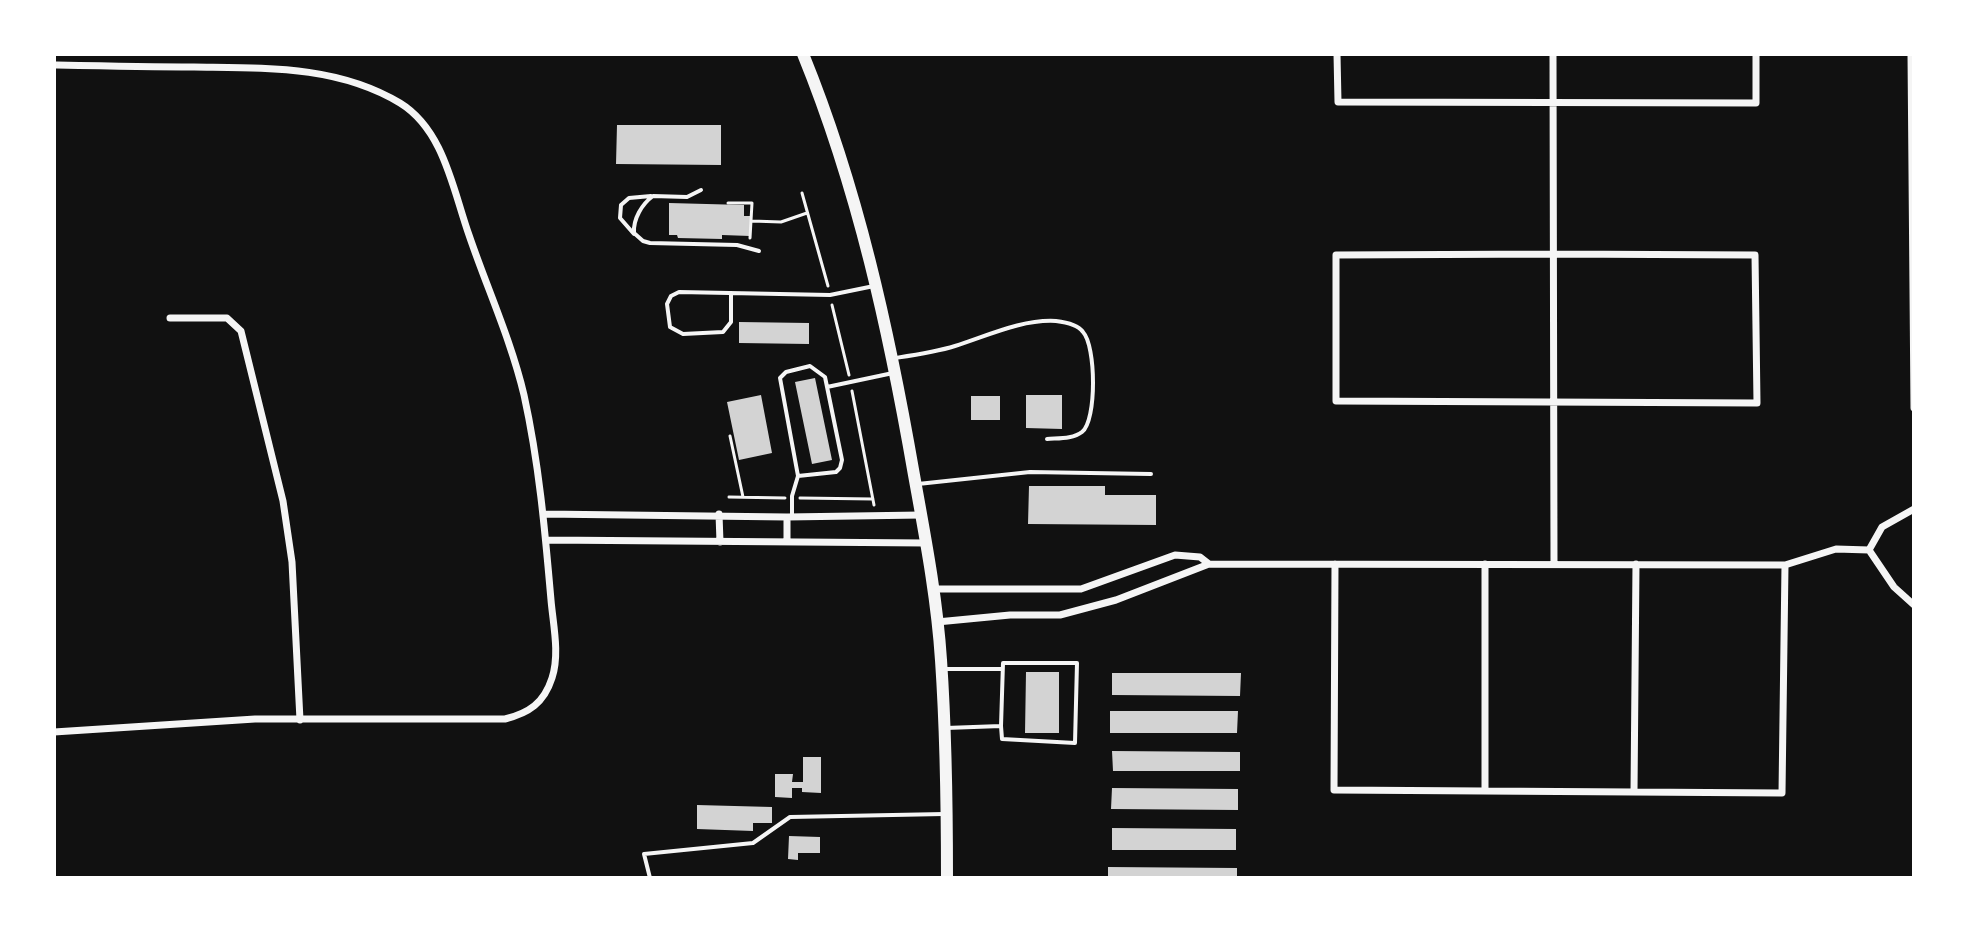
<!DOCTYPE html>
<html>
<head>
<meta charset="utf-8">
<style>
  body { margin:0 }
  #map { position:relative; width:1968px; height:932px; overflow:hidden; background:#111; font-family:"Fira Sans",sans-serif }
  canvas { display:block }
  .frame { position:absolute; inset:0; border:56px solid #fff; pointer-events:none }
</style>
</head>
<body>
<div id="map">
<canvas width="1968" height="932"></canvas>
<div class="frame"></div>
</div>
<script>
const c = document.querySelector('canvas').getContext('2d');
c.lineJoin = 'round';
function paint(path, color) {
  c.fillStyle = color;
  c.fill(path, 'evenodd');
}
function strokePath(path, color, width, dash) {
  c.strokeStyle = color;
  c.lineWidth = width;
  c.lineCap = dash ? 'butt' : 'round';
  c.setLineDash(dash || []);
  c.stroke(path);
}
paint(new Path2D(`
  M617 125H721V165L616 164Z
  M669 203 744 205V216H750V236L722 235V239L678 238 677 235H669Z
  M739 322 809 323V344L739 343Z
  M815 378 832 460 812 464 795 382Z
  M761 395 772 453 739 460 727 402Z
  M1026 395H1062V429L1026 428Z
  M971 396H1000V420H971Z
  M1029 486H1105V495H1156V525L1028 524Z
  M1026 672H1059V733H1025Z
  M1112 673H1241L1240 696 1112 695Z
  M1110 711H1238L1237 733H1110Z
  M1112 751 1240 752V771H1113Z
  M803 757H821V793L802 792V788H792V798L775 797V774H793L792 782H803Z
  M1112 788 1238 789V810L1111 809Z
  M697 805 772 807V823H753V831L697 829Z
  M1112 828 1236 829V850H1112Z
  M789 836 820 837V853H798V860L788 859Z
  M1108 867 1237 868V878H1108Z`), '#d3d3d3');
strokePath(new Path2D(`
  M802 193 828 286
  M728 203H752L750 238
  M752 221 781 222 807 213
  M832 305 849 375
  M852 391 874 505
  M730 436 743 497
  M729 497 785 498
  M800 498 873 499`), '#f5f5f5', 3);
strokePath(new Path2D(`
  M701 190 687 197 653 196C642 204 633 219 634 233L643 241 650 243 737 245 759 251
  M634 234 620 218 621 205 629 198 651 196
  M731 293V322L723 332 683 334 670 327 667 304 671 296 679 292 830 295 874 286
  M895 358C915 355 936 352 955 346 987 336 1022 319 1056 321 1065 322 1078 325 1083 332 1096 346 1097 420 1082 432 1073 439 1058 438 1047 439
  M827 387 893 373
  M918 484 1030 472 1151 474
  M792 516V496L798 476 780 378 786 372 810 366 825 377 842 460 840 468 836 472 798 476
  M945 669H1002
  M946 728 1001 726 1003 663H1077L1075 743 1002 739 1001 726
  M650 878 644 854 753 843 790 817 944 814`), '#f5f5f5', 4);
strokePath(new Path2D(`
  M1337 54 1338 102 1756 103V54
  M1553 54 1554 564
  M1911 54 1914 408
  M54 65C101 66 147 67 194 67 264 68 337 65 400 103 444 130 453 190 469 235 487 288 511 340 524 395 539 463 545 531 551 600 553 624 560 654 552 678 544 703 529 713 505 719H255L54 732
  M1553 254 1755 255 1757 403 1336 401V255Z
  M170 318H227L241 331 283 501 292 562 300 720
  M544 514 787 517 921 515
  M719 514 720 542
  M787 517V542
  M546 540 926 543
  M1869 550 1894 587 1914 605
  M1869 550 1882 527 1914 509
  M1335 564 1334 790 1782 793 1785 565
  M933 589H1081L1175 555 1200 557 1209 564
  M937 622 1010 615H1060L1116 600 1209 564 1785 565 1836 549 1869 550
  M1485 791V564
  M1634 792 1636 564`), '#f5f5f5', 7);
strokePath(new Path2D(`
  M803 54C858 189 889 331 914 475 925 536 937 598 941 660 946 733 947 806 947 878`), '#f5f5f5', 12);
</script>
</body>
</html>
